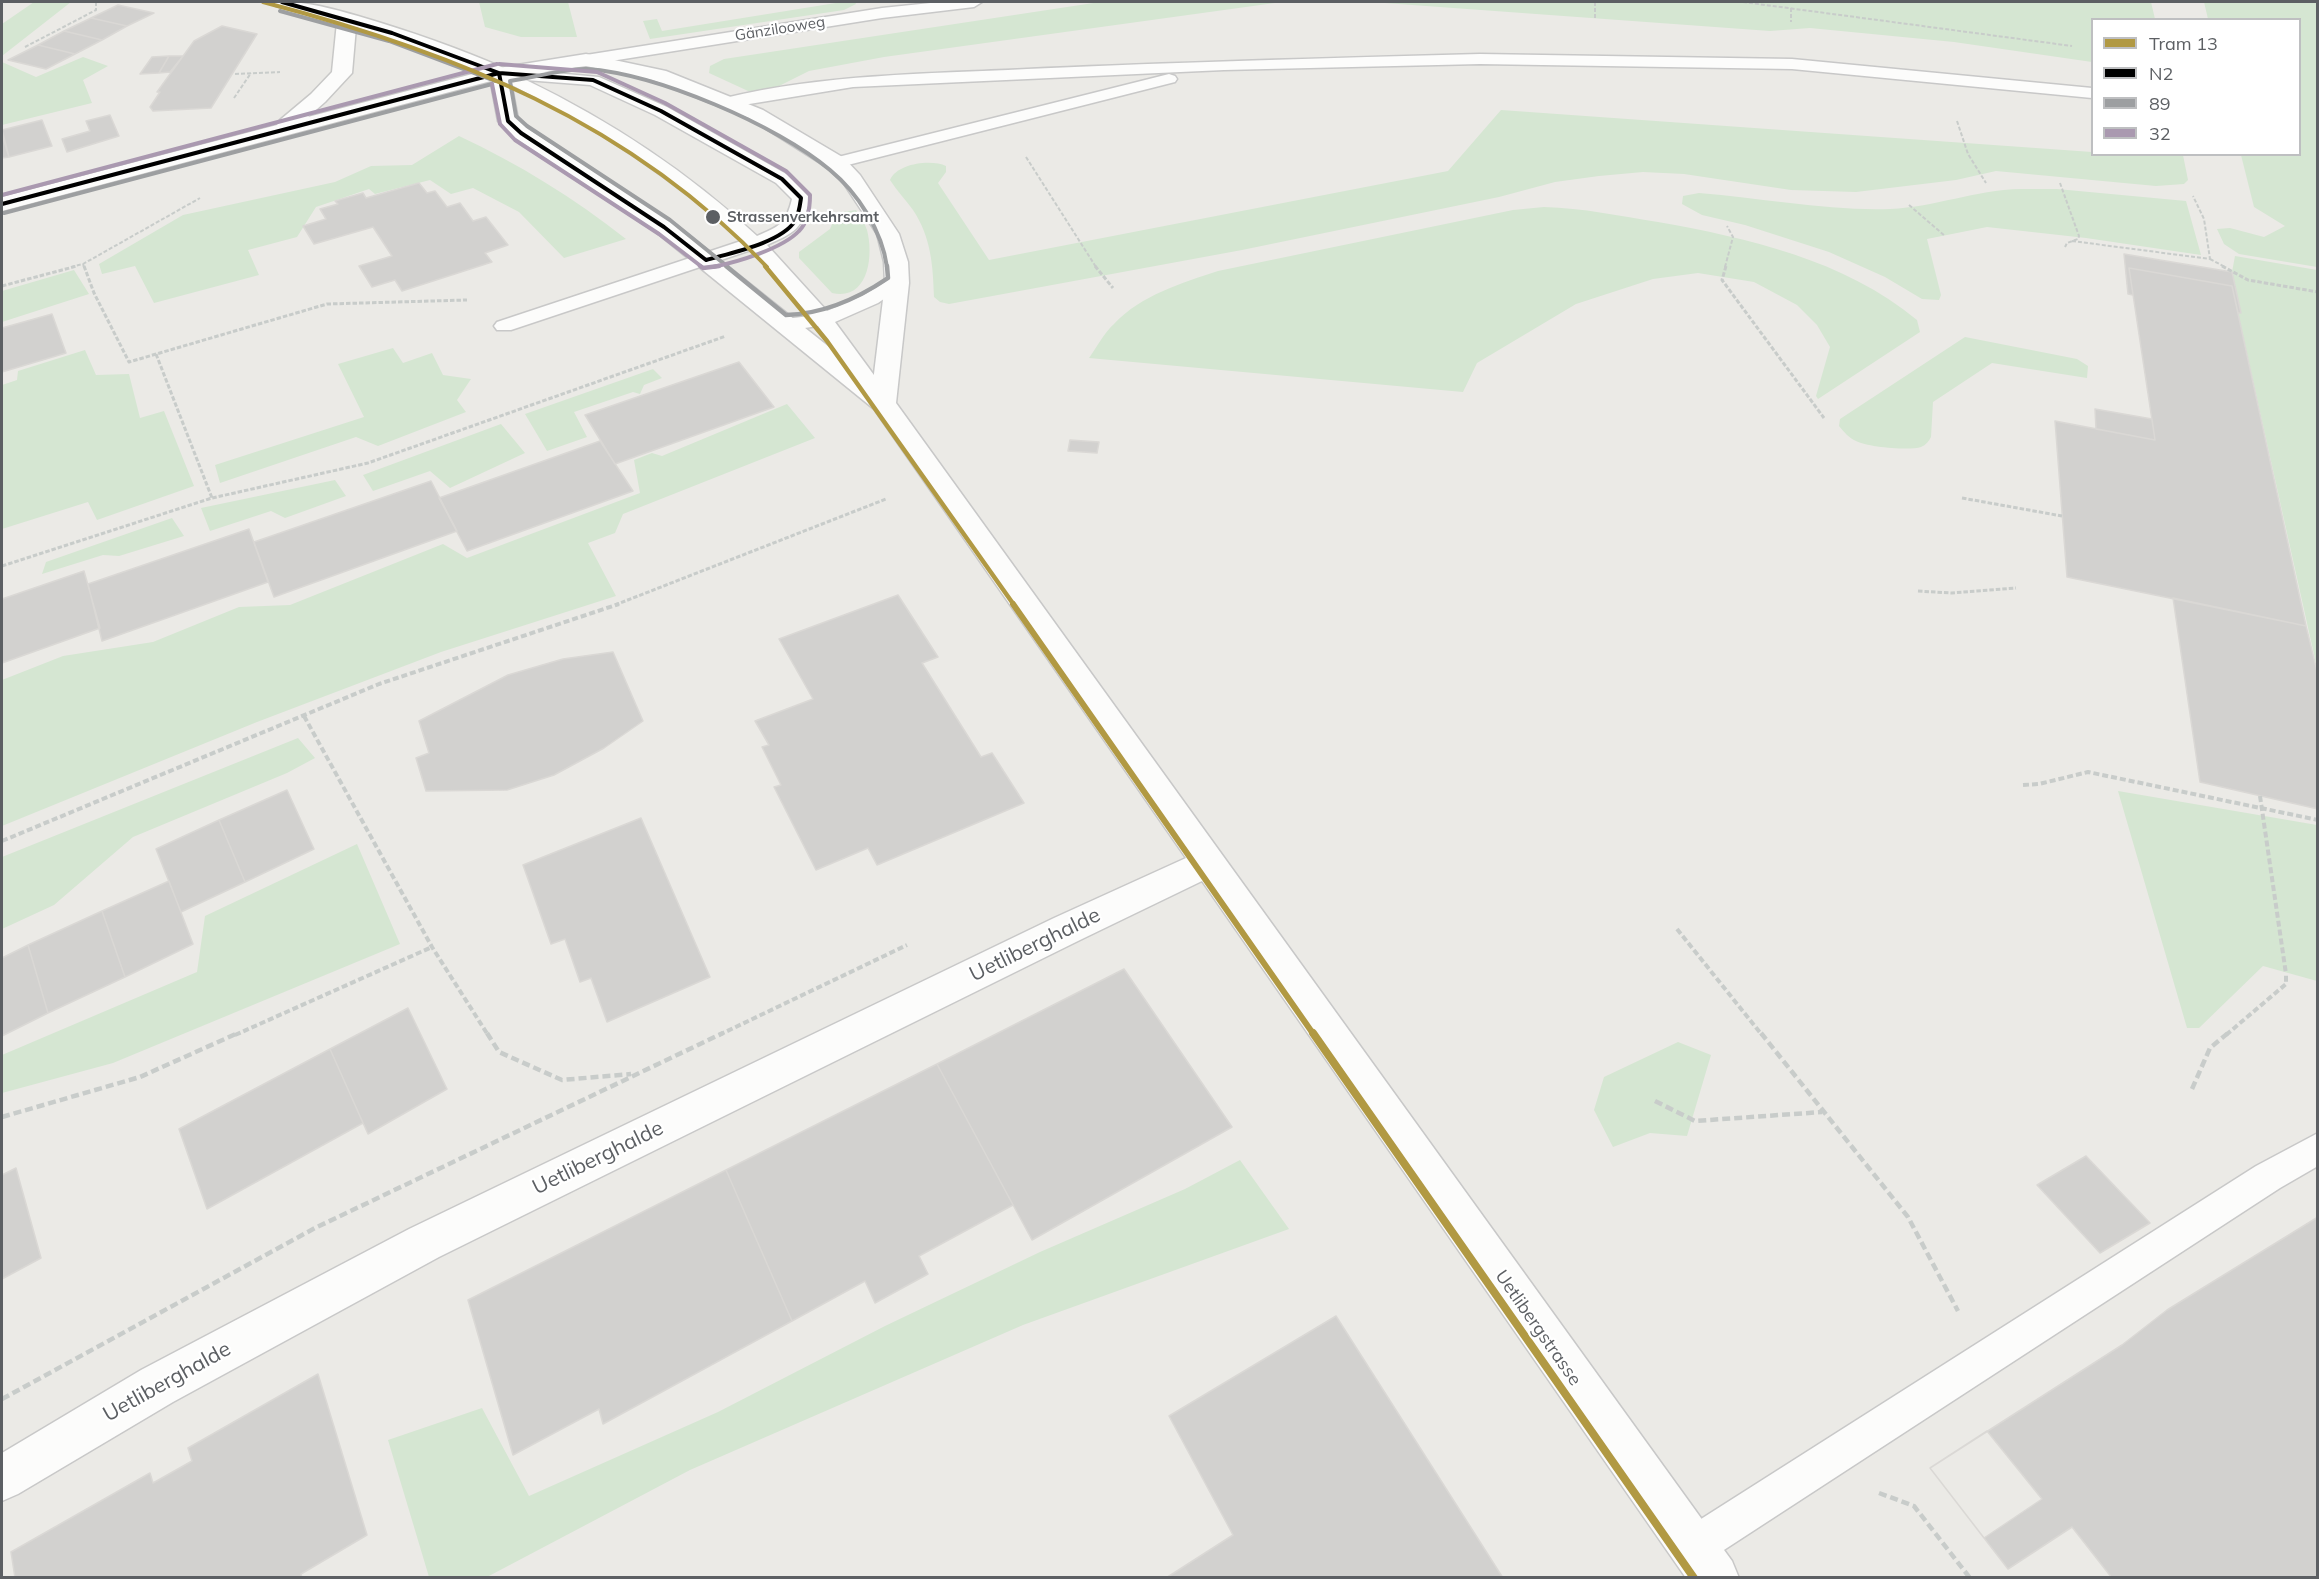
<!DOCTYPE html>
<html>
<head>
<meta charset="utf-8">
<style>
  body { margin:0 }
  #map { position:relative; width:2319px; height:1579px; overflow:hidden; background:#ebeae6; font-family:Mulish,sans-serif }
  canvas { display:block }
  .frame { position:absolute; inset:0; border:3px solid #5c5f63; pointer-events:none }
  .legend { position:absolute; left:2091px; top:18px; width:210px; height:138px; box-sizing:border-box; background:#fff; border:2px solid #bebfc1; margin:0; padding:8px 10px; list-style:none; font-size:18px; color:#5c5f63 }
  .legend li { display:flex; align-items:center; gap:12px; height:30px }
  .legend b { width:30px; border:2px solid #bebfc1 }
</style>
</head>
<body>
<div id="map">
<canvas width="2319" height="1579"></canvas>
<div class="frame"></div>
<ul class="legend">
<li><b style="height:8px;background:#b19943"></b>Tram 13</li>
<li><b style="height:8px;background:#000"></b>N2</li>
<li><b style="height:8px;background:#9d9fa1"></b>89</li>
<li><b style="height:8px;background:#aa99b0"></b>32</li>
</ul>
</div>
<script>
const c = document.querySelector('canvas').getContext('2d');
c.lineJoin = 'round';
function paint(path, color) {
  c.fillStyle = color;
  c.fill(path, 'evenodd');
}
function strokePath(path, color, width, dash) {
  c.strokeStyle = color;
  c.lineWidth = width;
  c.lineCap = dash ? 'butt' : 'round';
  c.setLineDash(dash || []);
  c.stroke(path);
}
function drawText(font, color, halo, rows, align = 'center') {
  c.font = font + ' Mulish,sans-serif';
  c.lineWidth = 4.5;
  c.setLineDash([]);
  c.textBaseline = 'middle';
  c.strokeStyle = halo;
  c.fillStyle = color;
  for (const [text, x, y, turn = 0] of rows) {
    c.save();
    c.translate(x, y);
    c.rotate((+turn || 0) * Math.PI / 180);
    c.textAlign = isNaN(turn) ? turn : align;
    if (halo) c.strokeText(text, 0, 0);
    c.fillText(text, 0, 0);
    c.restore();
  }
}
paint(new Path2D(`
  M34 2H71L2 56V24Z
  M479 2H568L577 37H521L485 27Z
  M842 2H855L856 4 844 10 650 39 643 21 657 19 662 31Z
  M1100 2H1282L884 57 809 71 759 96 709 73 710 66 724 59Z
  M1371 2H2151L2155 19 2092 20V62L1954 42 1810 28 1770 31Z
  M2204 2H2317V267L2239 254 2224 244 2217 229 2230 228 2264 237 2285 226 2254 207 2241 155 2300 154V20L2208 19Z
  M83 57 108 66 83 80 92 103 2 125V62L36 77Z
  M1501 110 2092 152V154L2183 155 2188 180 2184 184 2156 186 1996 171 1956 180 1856 192 1791 190 1684 174 1643 172 1599 176 1555 182 1499 197 1242 250 949 304 940 302 934 297C933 265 931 237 913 210 906 200 897 191 890 180 897 163 932 159 946 166V172L938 183 989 260 1448 171Z
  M459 136C519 164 574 198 626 239L564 258 519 212 473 188 451 194 430 180 375 194 369 189 316 207 297 237 248 250 259 275 154 303 135 266 102 274 99 264 183 215 335 182 371 166 412 165Z
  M2021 189H2057L2186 201 2201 255 2086 238 1987 227 1927 239 1941 295 1939 300 1922 299 1885 277 1829 252 1745 225 1702 215 1682 204 1683 196 1699 193C1762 198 1827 211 1890 209 1936 207 1974 190 2021 189Z
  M1544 207C1583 208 1620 216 1658 222 1748 238 1845 260 1917 320L1920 332 1818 399 1816 396 1830 347 1817 325 1797 305 1754 282 1698 273 1653 279 1576 304 1477 363 1463 392 1089 358C1097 347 1104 333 1114 324 1141 295 1182 283 1218 271L1513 210Z
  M856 210C859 216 865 223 867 230 874 257 868 301 832 293L799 258V252L830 229 837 213Z
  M2235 256 2317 270V668L2238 313H2241L2232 272Z
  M74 270 89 294 2 322V291Z
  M1965 337 2077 359 2088 366 2087 378 1992 363 1933 402 1931 437C1929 441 1926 445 1921 447 1910 451 1867 447 1856 441 1849 438 1844 432 1839 426L1840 419Z
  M393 348 403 363 432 353 443 375 471 379 457 400 466 412 378 446 356 437 220 483 215 465 364 417 338 364Z
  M85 350 96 375 129 374 140 418 164 411 194 486 97 520 88 502 2 529V385L17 380 18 371Z
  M653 369 662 378 644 385 640 394 633 392 574 412 587 437 547 451 525 414Z
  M787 404 815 438 623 514 615 533 588 543 616 596 441 652 257 722 2 826V680L63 656 153 642 239 607 290 605 443 544 467 558 640 493 634 460 652 453 662 456Z
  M501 424 525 453 450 488 430 471 373 491 363 475Z
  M335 480 346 496 285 518 271 511 210 531 201 508Z
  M172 518 184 536 119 556 103 555 42 574 46 562Z
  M298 738 315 758 287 773 133 837 54 905 2 929V857Z
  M2118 791 2317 825V981L2263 966 2199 1028H2187Z
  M357 844 400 944 113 1063 2 1093V1055L197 972 205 916Z
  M1678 1042 1711 1055 1687 1136 1650 1133 1613 1147 1594 1110 1604 1077Z
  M1240 1160 1289 1229 1023 1325 690 1470 487 1577H429L388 1440 482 1408 529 1496 718 1412 885 1326 1040 1252 1185 1189Z`), '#d5e6d2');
const building = new Path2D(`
  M118 5 154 13 127 26 91 18Z
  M91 18 127 26 102 40 64 31Z
  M222 26 257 34 211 108 153 111 150 107 160 92H157L194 41Z
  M64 31 102 40 75 54 38 45Z
  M38 45 75 54 46 69 8 60Z
  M169 56 159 73 140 74 152 57Z
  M169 56H183L170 72 159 73Z
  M110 115 119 136 67 152 62 139 90 131 86 121Z
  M42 120 52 146 9 157 2 130Z
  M2 135 9 157 2 158Z
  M419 183 427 193 435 191 447 207 460 203 473 221 486 217 508 245 485 253 492 262 402 291 395 280 372 287 359 266 392 256 373 227 314 244 303 226 326 219 320 209 338 204 335 201 363 193 366 198Z
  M2124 254 2232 272 2241 313H2238L2232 286 2129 268 2133 295 2128 294Z
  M2129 268 2232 286 2306 626 2067 577 2055 421 2155 440Z
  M52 314 66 353 2 372V328Z
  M739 362 774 407 615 464 585 415Z
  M2095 409 2152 419 2155 440 2096 429Z
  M1070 440 1099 442 1097 453 1068 451Z
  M600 441 633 491 467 551 439 498Z
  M431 481 457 531 274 597 254 542Z
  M249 529 268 582 102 641 88 584Z
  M84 571 100 628 2 663V599Z
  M898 595 938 657 922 663 981 757 992 753 1024 803 877 865 868 848 816 870 774 787 781 785 762 747 769 745 755 721 813 699 779 639Z
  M2173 598 2306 626 2318 675V809L2200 782Z
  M613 652 643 721 604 748 554 775 507 790 426 791 416 758 429 753 419 721 508 675 563 659Z
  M287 790 314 849 245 882 219 820Z
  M641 818 710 977 607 1022 591 978 580 982 565 939 551 944 523 865Z
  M219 820 245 882 181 912 156 849Z
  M169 881 193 944 125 977 102 911Z
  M102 911 125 977 48 1013 28 945Z
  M28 945 48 1013 2 1036V958Z
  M1124 969 1232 1127 1032 1240 937 1064Z
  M408 1008 447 1089 368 1134 330 1049Z
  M330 1049 363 1123 207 1209 179 1129Z
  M937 1064 1013 1205 919 1256 928 1274 875 1303 865 1281 792 1321 726 1170Z
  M2086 1156 2150 1223 2100 1253 2037 1185Z
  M16 1168 41 1258 2 1279V1175Z
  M726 1170 792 1321 603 1424 599 1409 513 1455 468 1300Z
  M2318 1217V1578H2112L2072 1527 2008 1569 1930 1468 2122 1345 2167 1310Z
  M1336 1316 1503 1578H1166L1233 1535 1169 1416Z
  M318 1374 367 1535 301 1574 302 1578H15L11 1552 150 1473 153 1483 192 1461 188 1448Z
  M1987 1431 2042 1499 1984 1538 1930 1468Z`);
paint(building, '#d2d1cf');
strokePath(building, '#dad8d5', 1.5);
const lane = new Path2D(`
  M940 2H982L974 7 882 18 586 65 578 60 586 55 882 8Z
  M1480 54 1792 59 2092 88V98L1792 69 1480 64 1224 70 853 87 731 107 723 102 725 98C824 74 926 74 1027 69 1178 62 1329 58 1480 54Z
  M499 68 599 77 667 107 788 175 810 198C803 229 794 233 767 245L827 311 864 295 890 279H904L907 283 878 303 835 322 893 401 889 406 882 407 875 406 818 326 798 329 776 328 773 324 776 320 810 316 751 250 511 330H497L494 326 497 322 741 241C672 176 593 126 508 83L507 78 493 76 491 73 493 70ZM526 80 590 85 655 115 776 183 792 199C786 224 780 226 757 236 688 172 611 121 526 80Z
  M1169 74 1175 76 1177 79 1175 82 836 168 830 167 827 163 830 159Z
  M2318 1133V1166L2280 1188 1707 1561 1693 1566 1679 1561 1674 1547 1679 1533 2256 1166Z`);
const street = new Path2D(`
  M586 54 666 71 763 110 844 158 860 175 899 234 908 262 909 283 896 403 1732 1561 1739 1578H1686L1202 881 1080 940 439 1257 173 1402 18 1494 2 1501V1453L141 1370 409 1229 1054 918 1186 858 874 409 656 232 514 137 498 121 489 73 492 69ZM586 66 653 80 749 118 828 168 844 184 877 234 884 262 885 283 873 382 672 222 528 129 518 119 510 77Z`);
const secondary = new Path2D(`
  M273 2C302 0 330 8 358 16 409 31 458 48 506 69L509 73 506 77 2 211V197L277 125 280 120 311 94 332 72 337 22 276 6ZM356 27 412 46 480 72 308 117 325 102 352 73Z`);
strokePath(lane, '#c8c8c8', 3);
strokePath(street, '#c8c8c8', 3);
strokePath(secondary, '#c8c8c7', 3);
strokePath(new Path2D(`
  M1595 2V19
  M1743 2 2072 46
  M1791 8V22
  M25 47 96 10V2
  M235 74 280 72
  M234 98 251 73
  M1957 121 1968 154 1986 183
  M1026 157 1096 267
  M2060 183 2079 236 2078 239 2067 243 2065 247
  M1909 205 1945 236
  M2072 241 2210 259 2204 219 2193 196
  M2210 259 2225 267
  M83 264 84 267
  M71 267 83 264 200 198
  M1725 267 1733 237 1727 226`), '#c8ccca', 2, [4, 2]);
strokePath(new Path2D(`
  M84 266 94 293 129 362 327 304 467 300
  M1095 266 1113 288
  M1726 266 1722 280 1824 418
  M2222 266 2248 280 2318 292
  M2 286 77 266
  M156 354 212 498
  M1962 498 2062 516
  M2 566 212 498 368 463 726 336
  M1918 591 1952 593 2016 588
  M615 605 886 499`), '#c8ccca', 3, [4.5, 2]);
strokePath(new Path2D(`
  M304 716 432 947 488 1035
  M2023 785 2039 784 2088 772 2318 820
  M2 841 379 684 619 604
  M1677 929 1762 1035
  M235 1035 432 947
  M719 1035 907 945
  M2226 1035 2286 984V974`), '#c8ccca', 4, [6, 3]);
strokePath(new Path2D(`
  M487 1033 499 1052 562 1080 631 1074
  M1761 1033 1908 1217 1958 1311
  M2192 1089 2210 1048 2228 1033
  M1655 1101 1695 1121 1822 1112
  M2 1117 140 1077 238 1033
  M2 1399 315 1228 723 1033
  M1879 1493 1914 1506 1970 1578`), '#c8ccca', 4.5, [8, 4]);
paint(lane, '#fcfcfb');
paint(street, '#fcfcfb');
paint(secondary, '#fcfcfb');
strokePath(new Path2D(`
  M2260 796 2286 974`), '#c8ccca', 4, [6, 3]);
strokePath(new Path2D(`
  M282 2 392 33 499 73
  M499 73 508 121 521 133 664 227 706 260
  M2 204 499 73 593 80 661 111 782 179 801 198C800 205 799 214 795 221 781 243 730 253 706 260`), '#000', 4);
strokePath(new Path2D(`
  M280 11 389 41 495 81
  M4 213 492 84
  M728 267 670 220 527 126 516 116 510 81C531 78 567 68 587 69 657 74 777 125 830 170 858 193 882 231 887 267`), '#9d9fa1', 4);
strokePath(new Path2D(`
  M726 266 786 315C824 314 857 299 888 278L887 266`), '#9d9fa1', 4.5);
strokePath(new Path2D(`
  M499 64 597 72 665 103 786 171 810 195C810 207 808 222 799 231 782 249 737 262 713 267
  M492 84 500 124 515 140 659 234 702 267
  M2 195 497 64`), '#aa99b0', 4);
strokePath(new Path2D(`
  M700 266 703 268 719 266`), '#aa99b0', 4.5);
strokePath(new Path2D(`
  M263 2C453 52 629 121 767 267`), '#b19943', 4);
strokePath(new Path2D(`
  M765 266 827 341 1014 605`), '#b19943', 4.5);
strokePath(new Path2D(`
  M1013 604 1314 1035`), '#b19943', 6);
strokePath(new Path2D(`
  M1313 1033 1694 1578`), '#b19943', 8);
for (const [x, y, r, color] of [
  [713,217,8,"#5c5f63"]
]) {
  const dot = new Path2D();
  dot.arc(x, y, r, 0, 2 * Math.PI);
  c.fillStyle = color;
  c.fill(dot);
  strokePath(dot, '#fff', 2);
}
drawText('15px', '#5c5f63', '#fff', [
  ["Gänzilooweg",780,29,-9]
]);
drawText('bold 15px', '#5c5f63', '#fff', [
  ["Strassenverkehrsamt",727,217]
], 'left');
drawText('18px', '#5c5f63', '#fff', [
  ["Uetlibergstrasse",1538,1328,55]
]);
drawText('21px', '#5c5f63', '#fff', [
  ["Uetliberghalde",1035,945,-26],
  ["Uetliberghalde",598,1158,-26],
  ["Uetliberghalde",167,1382,-29]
]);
</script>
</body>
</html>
